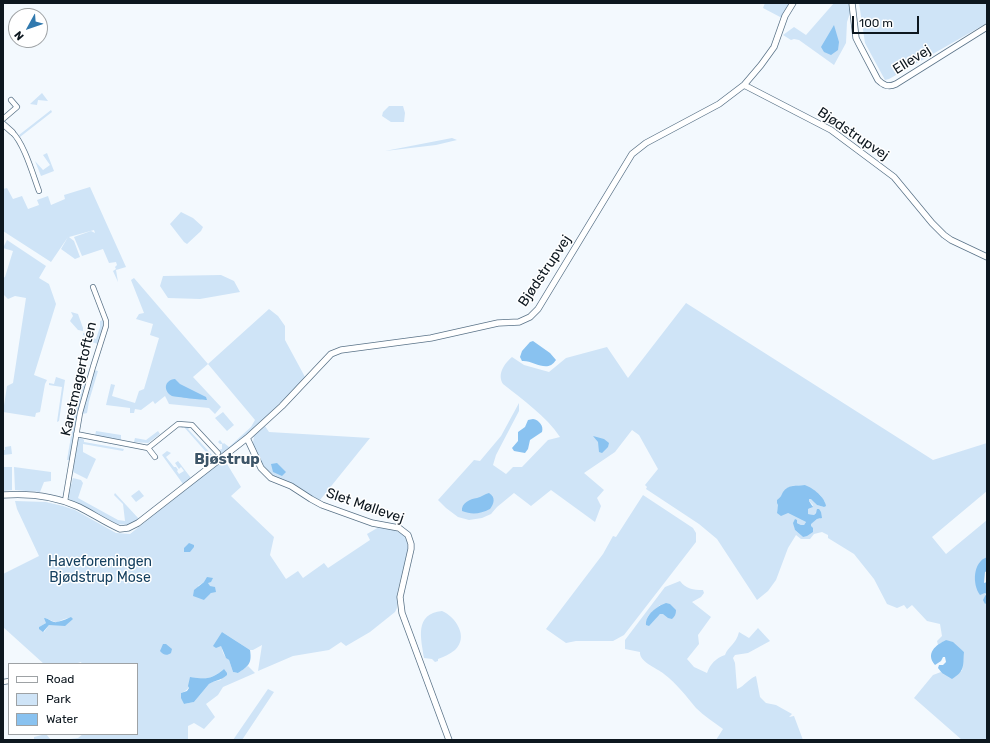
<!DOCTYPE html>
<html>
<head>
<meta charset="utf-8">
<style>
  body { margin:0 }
  #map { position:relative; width:990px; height:743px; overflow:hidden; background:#f3f9fe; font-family:Rubik,sans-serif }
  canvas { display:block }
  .frame { position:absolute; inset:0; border:4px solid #0d171f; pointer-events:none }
  .legend { position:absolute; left:8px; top:663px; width:130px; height:72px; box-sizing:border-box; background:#fff; border:1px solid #9ea2a5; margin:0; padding:5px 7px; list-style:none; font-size:12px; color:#0d171f }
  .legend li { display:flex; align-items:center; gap:8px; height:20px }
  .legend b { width:20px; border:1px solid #9ea2a5 }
  .north { position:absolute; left:8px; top:8px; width:40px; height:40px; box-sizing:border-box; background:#fff; border:1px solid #9ea2a5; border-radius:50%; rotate:230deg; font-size:11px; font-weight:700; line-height:16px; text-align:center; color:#0d171f }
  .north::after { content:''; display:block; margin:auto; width:14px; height:18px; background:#3179ae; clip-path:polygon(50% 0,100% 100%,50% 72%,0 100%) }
  .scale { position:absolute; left:852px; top:16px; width:67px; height:18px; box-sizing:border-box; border:2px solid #0d171f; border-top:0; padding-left:5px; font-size:12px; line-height:14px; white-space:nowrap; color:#0d171f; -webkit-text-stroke:3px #fff; paint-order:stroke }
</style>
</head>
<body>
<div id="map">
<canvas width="990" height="743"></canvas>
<div class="frame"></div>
<ul class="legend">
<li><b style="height:5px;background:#fff"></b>Road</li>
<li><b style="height:11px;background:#cfe4f7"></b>Park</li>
<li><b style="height:11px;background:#89c2f0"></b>Water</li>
</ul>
<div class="north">N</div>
<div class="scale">100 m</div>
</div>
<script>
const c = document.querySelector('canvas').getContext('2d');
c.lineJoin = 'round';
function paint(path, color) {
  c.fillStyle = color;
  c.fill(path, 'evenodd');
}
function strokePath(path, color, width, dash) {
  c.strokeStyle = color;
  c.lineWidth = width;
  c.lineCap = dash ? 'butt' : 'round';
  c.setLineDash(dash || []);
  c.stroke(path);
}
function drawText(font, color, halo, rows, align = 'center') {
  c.font = font + ' Rubik,sans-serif';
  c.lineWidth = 3;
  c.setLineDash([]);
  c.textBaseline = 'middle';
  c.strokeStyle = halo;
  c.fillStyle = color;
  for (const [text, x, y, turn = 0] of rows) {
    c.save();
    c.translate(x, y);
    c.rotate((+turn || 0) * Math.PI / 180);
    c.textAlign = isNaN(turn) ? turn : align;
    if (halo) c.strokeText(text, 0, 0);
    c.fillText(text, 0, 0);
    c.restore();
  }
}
paint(new Path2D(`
  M765 3H791L782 18 763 8Z
  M834 3H849L851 10 847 22 846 43 834 65 799 40 794 39 791 40 783 35 794 27 806 35Z
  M859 3H987V23L889 79 885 80 865 43Z
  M42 93 48 101 38 100 37 105 30 104Z
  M389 106H403L405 113 404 122H391L382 116 383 112Z
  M51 110 52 112 20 137 19 135Z
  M452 138 457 140 436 145 385 151Z
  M47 153 54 171 41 176 35 161 43 170 50 165 43 155Z
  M90 187 126 267 116 270 118 282 113 271 116 269 115 267 117 265 116 262 109 263 103 249 82 256 74 237 91 231 95 233 94 230 69 237 74 241 80 257 75 259 61 249 68 237 51 262 3 231V189L7 188 13 199 22 196 28 209 39 205 37 200 48 196 51 205 65 199 64 195Z
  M181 212 193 218 203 227 201 231 187 244 184 242 170 224Z
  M7 240 46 266 39 278 49 284 56 304 34 375 47 380 45 384 40 412 36 413 35 417 3 412 7 386 13 383 26 298 15 296 8 299 3 294V278L5 277 13 251 3 248Z
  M221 275 234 281 240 292 200 299 168 298 160 286 163 276Z
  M134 278 208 364 269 309 278 316 285 326V340L305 377C279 406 252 431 222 455L219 450 222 449V444H220L218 442 220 440 223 444 224 443 229 447 251 427 255 420 208 364 193 377 221 407 215 414 209 408 169 404 165 396 155 404 153 401 141 410 135 409 134 413H130V408L106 405 111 384 115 385 112 396 135 403 139 391 144 389 159 338 150 335 153 324 136 319 139 314 144 313 131 280Z
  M686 303 933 460 987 443V491L932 537 946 554 987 520V557C983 559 983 560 981 564 973 577 975 581 980 594L985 593V604L987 603V740H962L914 698 933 675 941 672 942 673 962 671 964 652 946 640 938 645 937 641 942 636 940 624 927 621 912 605 907 609 904 605 897 608 887 604 874 579 854 554 828 538V535L822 532 814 534 810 539H801L796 535 788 548 776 580 768 591 757 600 717 539 699 524 646 489 647 487 645 485 658 469 639 435 632 430 615 452 584 473 604 490 597 498 601 506 595 522 551 490 531 506 514 493 497 507 491 514 482 518 469 520 458 517 446 508 438 500 474 460 480 461 501 436 519 403V411L496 455 493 465 506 474 513 467H522L548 440 560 437C546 416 523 400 503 384 497 374 504 364 512 357L524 365 549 372 566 358 607 347 628 378ZM805 485 820 495 825 502 824 507 817 505 811 498 809 499V501L813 505 811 508 808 509V514L814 515 817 511 821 512 820 519H817L810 524 811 526 803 537 795 530 794 521 801 525H804L806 522 788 513H777C779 503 781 489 792 486 796 485 801 485 805 485Z
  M71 312 78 314 83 328V331L78 330 70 321 73 316Z
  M103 320 105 324 98 344 89 341 86 336 83 335V333L92 335V338L96 339 100 327V321Z
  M94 370 98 371 89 401 87 413 83 414V410Z
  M56 377 65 380 59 421 57 422 62 387 49 385V383L54 384Z
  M81 385 84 386 78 412 75 411Z
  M223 412 234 425 227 431 215 418Z
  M75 413H78L70 460H67Z
  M179 425 191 426 188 429 214 457 218 453 221 456 214 461 184 427 182 428Z
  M265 426 269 432 370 438 320 500 313 497 294 484 282 481 274 476 267 470 258 458 253 443 254 436Z
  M96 431 121 435V440L95 436Z
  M158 431 160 434 148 443 134 442 135 438 146 440Z
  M81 438 84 440V442L124 449 123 451 83 444V452L96 459 87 479 73 472 78 439Z
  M11 446 12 454 3 455V450H5V447Z
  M167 451 171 453 166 457 174 467H176L178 470 177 471 179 474 184 471 181 467 179 469 175 463 178 461 191 478 183 484 162 455Z
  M224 459 241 487 231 496 274 537 270 555 286 579 298 571 303 578 324 563 328 568 370 540 367 534 379 527C393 530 408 530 408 549L397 594V608L395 612 370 632 346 646 341 642 329 650 293 656 258 671 262 645 253 650H250L222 632C221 642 220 654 229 660L233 672 238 673 248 666 255 673 223 687 218 695 206 704 215 717 204 729 194 723 188 726V740H61L78 738 83 734H137V664H82L81 662 75 664H44L3 627V574L39 556 17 509 15 501 46 502 63 506 75 510 116 533 130 534ZM204 582 208 583 211 593 204 600 198 586ZM46 618C61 626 56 620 69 618L62 625H49L44 632 39 627 46 623ZM224 669 221 680 212 682 209 684 194 702 184 704 181 693C190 690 190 685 190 677 206 679 211 680 224 669Z
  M3 467H12V490L3 491Z
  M14 467 51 472V481L44 482 40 492 15 490Z
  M73 478 81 480 83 483 78 498 118 520 125 521 123 504 114 495 115 493 139 519 128 525 117 524 70 501 68 496Z
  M139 490 144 496 136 502 131 496Z
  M643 495 693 528 696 533V542L624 635 613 641H576L566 643 546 629 603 554 613 536 616 537Z
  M680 581C686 589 693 590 703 590L704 593 701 597 692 602 711 617 698 635 699 644 687 659 694 667 707 673C710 664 716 658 725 655 728 646 736 645 739 632L749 638 758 628 770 641 748 653 735 655 733 658 735 663 737 689C745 686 748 679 756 676L760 697 766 703 776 705 792 714 789 717 794 716 803 740H716L723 729C714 722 704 716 696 708 686 696 677 684 664 674 657 668 639 662 640 652L625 649V640L665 587ZM660 605 663 614H660L646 623 648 616Z
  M442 611C456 617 469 637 455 650 450 654 444 657 438 659V661L435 662 432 659 424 658C421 638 414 614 442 611Z
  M268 689 274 692 242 740H233Z
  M46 734 51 740H34V737Z`), '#cfe4f7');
paint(new Path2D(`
  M834 25 839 42 838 50 831 55 824 52 821 47Z
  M533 341 550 353 556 360C547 374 534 360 522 361L520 357 522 351 530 342Z
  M175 379 180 384 206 397 207 400C203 400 176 397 172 396 163 391 164 380 175 379Z
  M533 419C539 420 544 426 542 432L530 440 528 449 525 453 514 451 512 448 518 441V432L525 427 528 420Z
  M593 436 604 439 609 443 608 447 602 453 599 452 598 442Z
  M277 463 286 472 282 476 273 472 271 464Z
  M805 485C813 488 825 497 826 506L824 507 817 505 811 499H809V501L813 507 808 509V514L814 515 816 513 817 509H819L821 512 822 518 817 519 811 524V526L813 528V532L807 536 803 537 795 530 793 523 795 519 797 520V523L801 525H804L806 522 788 513 781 516 777 513 778 505 777 503V500C781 497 781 496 783 492 788 484 797 486 805 485Z
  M489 493C496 497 494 504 490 509 480 514 472 515 462 511 461 503 470 499 477 498 481 497 485 494 489 493Z
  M189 543 194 545V547L190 552H184V548Z
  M987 557V571L985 572 984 583 987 582V603L985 604 983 600 986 594 985 593 980 595C972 584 973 562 987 557Z
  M207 577 213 578 211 582 208 583 210 586 215 587 216 592 211 593 204 600 193 596 194 590 204 582Z
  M666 603 670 604 676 610C676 614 675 616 672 619L668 618 663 614H660L649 626 646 625C645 615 657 606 666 603Z
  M71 617 73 619 65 626 49 625 43 632 39 629V627L46 623 44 618C48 618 50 621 54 622 57 623 67 619 71 617Z
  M222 632 250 650C252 663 249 666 238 673L233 672 229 660 226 658 221 646 216 648 213 646Z
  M946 640 953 642 964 652C963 666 965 671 952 679L942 673 938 668 939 665H943L946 662 945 657H943L941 661 935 665C925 653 936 645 946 640Z
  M163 644H166L172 649 171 653C167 656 163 655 160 651Z
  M224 669 227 673V675C220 681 215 680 209 684L194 702 184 704 181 698V693L187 691 189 688 188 686 190 677C206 679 211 680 224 669Z`), '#89c2f0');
const minor = new Path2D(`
  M3 119 17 107 11 100
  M12 132C24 143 33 175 39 191
  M76 434 148 448 178 424 192 425 218 453
  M148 448 155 457
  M65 501 80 413 93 367 106 326V321L93 287
  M3 682 9 681`);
const tertiary = new Path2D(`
  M852 3 856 38 859 44 878 80C883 85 888 88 896 84L987 27
  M744 85 831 130 894 177 932 223 944 235 951 240 987 257
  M3 124 12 132
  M247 438 261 468 271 478 291 486 311 499 322 505 372 523 399 528 408 535 411 544V549L400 597 402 613 449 740
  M3 495C29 493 55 496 79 507 93 514 106 523 120 529L128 528 138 523 247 438 282 406 331 354 341 350 431 338 498 323 519 322 530 317 538 309 632 154 646 143 719 104 744 85 761 65 774 47 785 16 793 3`);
strokePath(minor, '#5a7388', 6);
strokePath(tertiary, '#5a7388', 7);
strokePath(minor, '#fff', 4.5);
strokePath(tertiary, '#fff', 5.5);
drawText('14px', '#0d171f', '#fff', [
  ["Ellevej",912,60,-32],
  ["Bjødstrupvej",853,134,34],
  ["Bjødstrupvej",545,271,-56],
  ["Karetmagertoften",79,379,-77],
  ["Slet Møllevej",365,506,19]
]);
drawText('14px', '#164160', '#fff', [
  ["Haveforeningen",100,562],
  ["Bjødstrup Mose",100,578]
]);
drawText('bold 15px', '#3d5568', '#fff', [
  ["Bjøstrup",227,460]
]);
</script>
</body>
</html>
